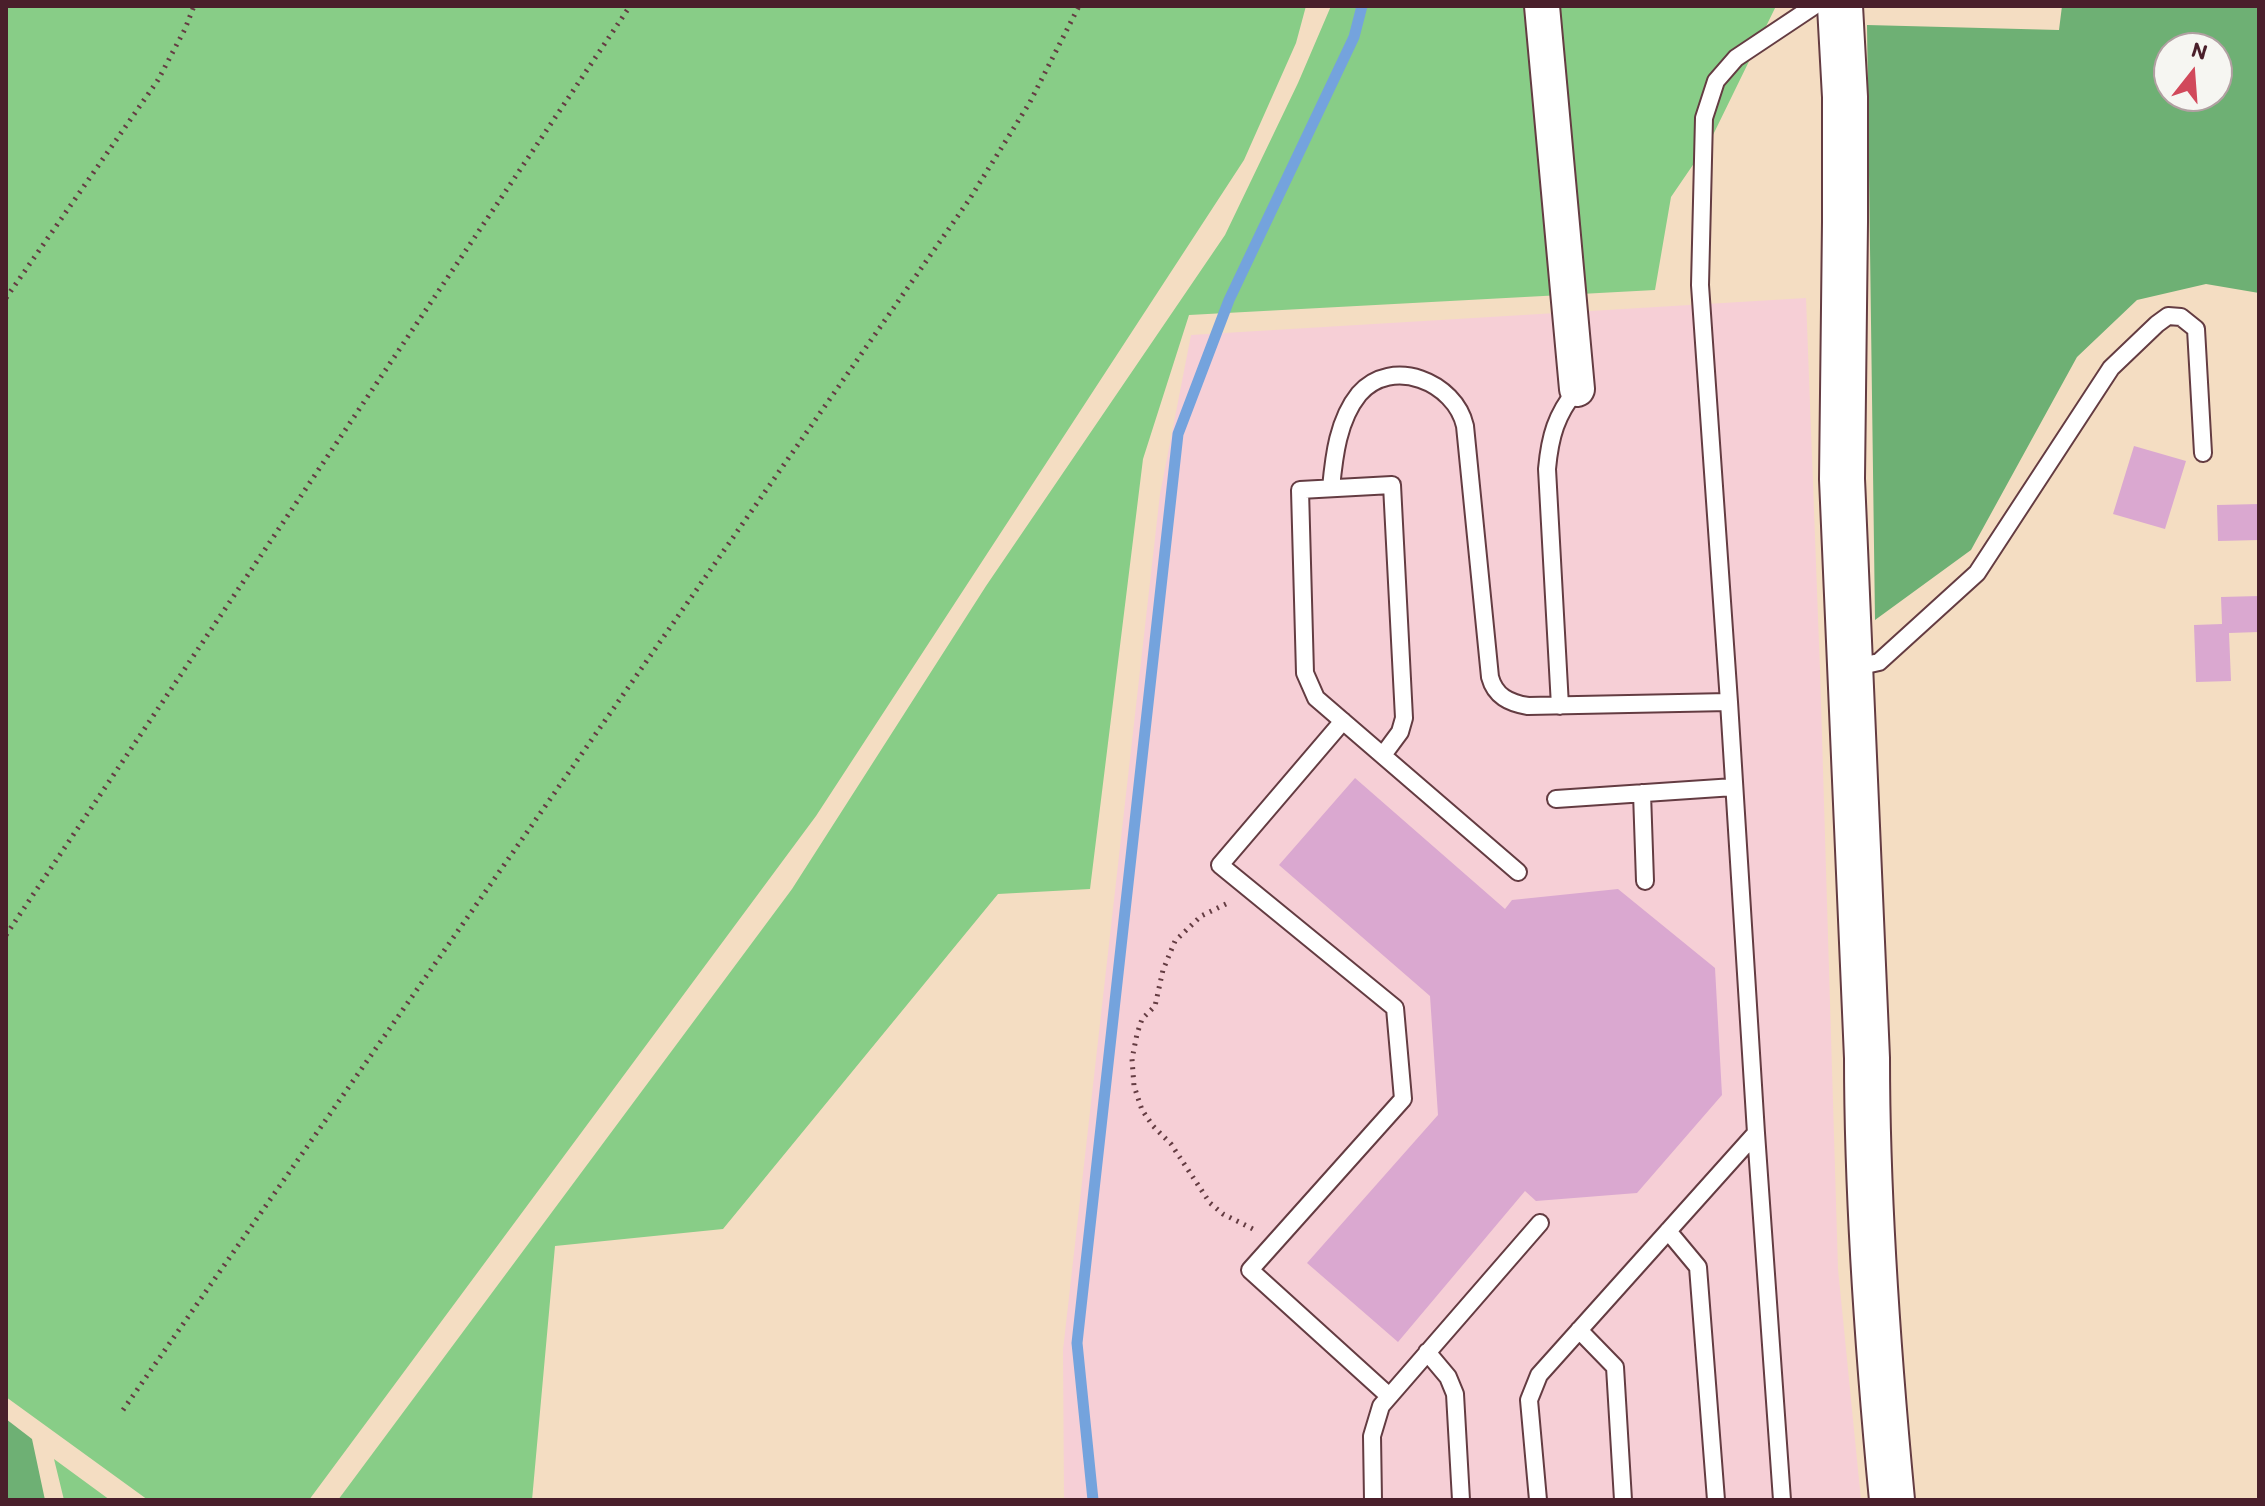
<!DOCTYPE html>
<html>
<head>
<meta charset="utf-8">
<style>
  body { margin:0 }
  #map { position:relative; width:2265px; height:1506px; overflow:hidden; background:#f4ddc2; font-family:Itim,sans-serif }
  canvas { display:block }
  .frame { position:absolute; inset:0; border:8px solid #4a1f2b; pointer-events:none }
  .north { position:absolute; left:2153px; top:32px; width:80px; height:80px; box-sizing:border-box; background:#f6f6f2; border:2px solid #b1a0a2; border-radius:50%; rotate:17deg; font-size:22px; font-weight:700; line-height:32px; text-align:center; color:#4a1f2b }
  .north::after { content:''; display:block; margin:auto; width:28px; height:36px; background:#d1495b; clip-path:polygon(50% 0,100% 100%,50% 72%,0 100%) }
</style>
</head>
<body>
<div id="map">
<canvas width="2265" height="1506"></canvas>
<div class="frame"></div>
<div class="north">N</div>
</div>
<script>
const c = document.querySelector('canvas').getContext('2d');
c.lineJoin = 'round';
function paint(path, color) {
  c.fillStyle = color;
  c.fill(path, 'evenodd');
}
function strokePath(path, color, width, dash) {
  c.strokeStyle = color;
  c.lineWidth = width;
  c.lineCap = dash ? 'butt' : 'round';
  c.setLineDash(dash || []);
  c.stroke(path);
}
paint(new Path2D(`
  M1806 298 1820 670 1838 1269 1861 1500H1064L1063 1350 1160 494 1191 335Z`), '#f6cfd6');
paint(new Path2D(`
  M6 6H1306L1296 43 1244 160 816 816 309 1500H148L6 1397Z
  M1331 6H1776L1712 137 1671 197 1655 290 1189 315 1143 459 1090 889 998 894 723 1229 555 1246 532 1500H338L792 889 986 586 1225 235 1298 83Z
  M54 1459 110 1500H64Z`), '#88cd87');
paint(new Path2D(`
  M2062 6H2259V293L2206 284 2137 300 2077 357 1971 550 1875 620 1867 25 2059 30ZM2169 48H2217V96H2169Z
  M6 1419 32 1439 45 1500H6Z`), '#6eb074');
strokePath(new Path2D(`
  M1093 1500 1077 1343 1178 434 1229 300 1354 37 1362 6`), '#74a3dd', 11);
paint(new Path2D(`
  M2134 446 2186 461 2165 529 2113 514Z
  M2259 504V540L2218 541 2217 505Z
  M2259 596V632L2229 633 2231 681 2196 682 2194 625 2222 624 2221 597Z
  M1355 778 1505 909 1512 900 1618 889 1715 968 1722 1095 1637 1193 1536 1201 1525 1191 1398 1342 1307 1263 1438 1115 1430 996 1279 865Z`), '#daa8d0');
const lane = new Path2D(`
  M1331 488C1334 456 1338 420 1359 394 1392 356 1455 382 1465 426L1490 677C1495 696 1509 703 1528 706L1729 702
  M1852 668 1879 662 1977 573 2111 368 2157 324 2168 316 2181 317 2196 329 2203 453
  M1560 706 1547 469C1550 436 1556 415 1577 389
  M1343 721 1220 865 1395 1008 1403 1099 1250 1270 1389 1396
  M1383 755 1400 732 1404 718 1392 485 1300 490 1305 673 1316 698 1518 872
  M1642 793 1645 881
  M1556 799 1734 787
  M1668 1231 1698 1267 1716 1500
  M1579 1330 1615 1367 1623 1500
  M1427 1352 1448 1377 1455 1394 1461 1500
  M1373 1500 1372 1436 1381 1406 1540 1223
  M1538 1500 1529 1400 1539 1375 1756 1133
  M1782 1500 1756 1133 1729 702 1700 285 1704 118 1716 81 1736 58 1814 6`);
const street = new Path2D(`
  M1542 6 1577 389`);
const secondary = new Path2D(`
  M1840 6 1845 97V222L1842 479 1867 1058C1867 1205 1878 1353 1892 1500`);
strokePath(lane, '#643c42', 20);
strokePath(street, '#643c42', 38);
strokePath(secondary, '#643c42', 48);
strokePath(new Path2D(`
  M6 298 158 80 185 29 194 6
  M1226 904 1201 916 1175 941 1163 970 1155 1006 1142 1019 1137 1034 1132 1059 1134 1086 1142 1110 1153 1126 1171 1144 1210 1203 1223 1214 1253 1229
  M6 935 630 6
  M123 1410 969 200 1030 102 1079 6`), '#643c42', 5, [2, 6]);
strokePath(lane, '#fff', 16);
strokePath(street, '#fff', 34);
strokePath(secondary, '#fff', 44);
</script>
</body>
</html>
